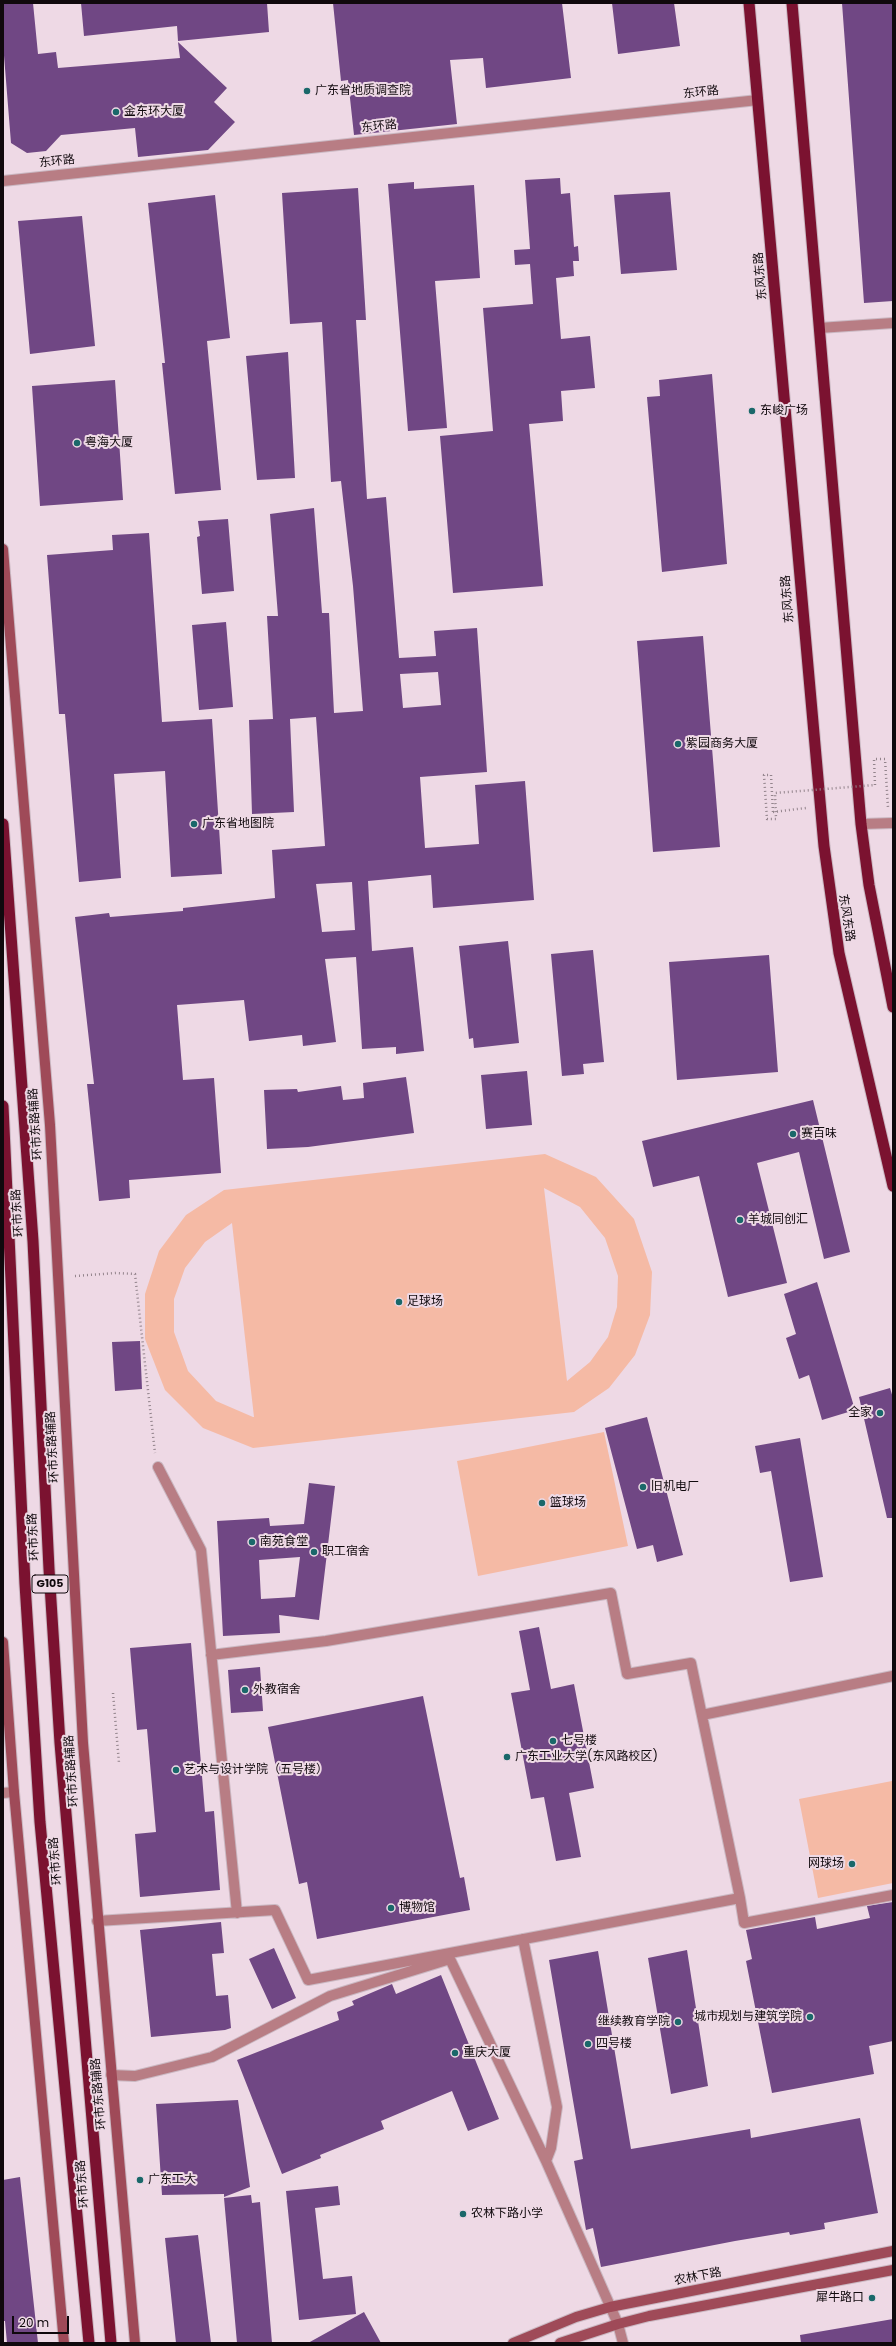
<!DOCTYPE html>
<html>
<head>
<meta charset="utf-8">
<style>
  body { margin:0 }
  #map { position:relative; width:896px; height:2346px; overflow:hidden; background:#eed9e5; font-family:Poppins,sans-serif }
  canvas { display:block }
  .frame { position:absolute; inset:0; border:4px solid #10090d; pointer-events:none }
  .scale { position:absolute; left:12px; top:2316px; width:57px; height:18px; box-sizing:border-box; border:2px solid #10090d; border-top:0; padding-left:5px; font-size:12px; line-height:14px; white-space:nowrap; color:#10090d; -webkit-text-stroke:3px #eed9e5; paint-order:stroke }
</style>
</head>
<body>
<div id="map">
<canvas width="896" height="2346"></canvas>
<div class="frame"></div>
<div class="scale">20 m</div>
</div>
<script>
const c = document.querySelector('canvas').getContext('2d');
c.lineJoin = 'round';
function paint(path, color) {
  c.fillStyle = color;
  c.fill(path, 'evenodd');
}
function strokePath(path, color, width, dash) {
  c.strokeStyle = color;
  c.lineWidth = width;
  c.lineCap = dash ? 'butt' : 'round';
  c.setLineDash(dash || []);
  c.stroke(path);
}
function drawText(font, color, halo, rows, align = 'center') {
  c.font = font + ' Poppins,"Noto Sans SC",sans-serif';
  c.lineWidth = 4;
  c.setLineDash([]);
  c.textBaseline = 'middle';
  c.strokeStyle = halo;
  c.fillStyle = color;
  for (const [text, x, y, turn = 0] of rows) {
    c.save();
    c.translate(x, y);
    c.rotate((+turn || 0) * Math.PI / 180);
    c.textAlign = isNaN(turn) ? turn : align;
    if (halo) c.strokeText(text, 0, 0);
    c.fillText(text, 0, 0);
    c.restore();
  }
}
paint(new Path2D(`
  M545 1154 596 1177 634 1219 652 1272 650 1315 635 1355 609 1388 574 1412 253 1448 203 1428 165 1390 145 1339V1294L159 1251 186 1215 224 1190ZM544 1188 580 1207 605 1238 618 1276 617 1307 608 1337 590 1362 567 1381ZM232 1223 254 1417H253L216 1401 188 1371 174 1332V1299L185 1268 205 1242Z
  M604 1432 628 1546 478 1576 457 1461Z
  M892 1781 893 1883 818 1898 799 1799Z`), '#f5baa5');
paint(new Path2D(`
  M3 3H33L38 54 56 52 58 68 180 58 178 42 227 88 214 102 235 122 208 150 138 157 135 128 61 135 46 151 27 153 11 143 3 43Z
  M81 3H267L269 32 178 41 177 26 84 36Z
  M333 3H562L571 78 486 88 483 58 450 60 457 124 354 135 348 80 341 81Z
  M612 3H674L680 46 618 54Z
  M842 3H893V301L864 303Z
  M560 178 561 194 570 193 574 247 578 246 579 261H573L574 276 556 278 561 339 590 336 595 388 561 391 563 421 529 424 543 586 453 593 440 436 493 431 483 308 533 304 530 264 515 265 514 250 530 249 525 180Z
  M414 182V189L474 185 480 278 435 281 447 428 408 431 388 184Z
  M358 188 366 320H356L367 499 386 497 399 658 436 656 434 631 477 628 487 772 420 777 425 848 479 844 475 785 525 781 534 900 433 908 431 875 368 881 372 951 413 947 424 1051 396 1054V1047L362 1049 356 957 325 959 336 1042 303 1046 302 1035 249 1041 244 1000 177 1005 183 1080 214 1078 221 1173 129 1180 130 1198 99 1201 87 1084H94L75 917 109 913 110 917 183 911V908L275 898 272 850 325 846 316 717 290 719 294 812 252 814 249 720 273 719 267 616H278L270 514 314 508 322 613H329L334 713 363 711 353 586 341 481 331 482 322 322 290 324 282 193ZM438 672 441 705 403 708 400 674ZM352 882 355 930 322 932 316 884Z
  M670 192 677 270 621 274 614 195Z
  M215 195 230 338 207 341 221 490 175 494 162 363H165L148 203Z
  M82 216 95 346 30 354 18 221Z
  M288 352 295 478 257 480 246 356Z
  M712 374 727 564 662 572 647 397 660 396 659 380Z
  M115 380 123 500 40 506 32 386Z
  M228 519 234 591 202 594 197 537 200 536 198 521Z
  M149 533 162 722 212 719 222 874 171 877 165 771 114 774 121 878 79 882 65 714H59L47 555 113 550 112 535Z
  M226 622 233 707 199 710 192 625Z
  M703 636 720 847 653 852 637 641Z
  M508 941 519 1043 474 1048 473 1038 469 1039 459 946Z
  M593 950 604 1062 583 1064 584 1074 562 1076 551 954Z
  M769 955 778 1072 677 1080 669 962Z
  M527 1071 532 1125 486 1129 481 1075Z
  M406 1077 414 1133 308 1147 267 1149 264 1090 297 1089 298 1092 341 1086 343 1100 364 1098 363 1083Z
  M813 1100 850 1252 824 1259 799 1152 757 1163 787 1283 728 1297 699 1176 653 1187 642 1141Z
  M817 1282 855 1410 822 1420 809 1375 799 1379 786 1338 796 1334 784 1294Z
  M140 1341 142 1389 115 1391 112 1342Z
  M890 1388 893 1398V1518H887L859 1397Z
  M647 1417 683 1555 657 1562 653 1545 637 1549 605 1428Z
  M800 1438 823 1577 790 1582 771 1471 760 1473 755 1446Z
  M309 1483 335 1486 319 1620 279 1615 280 1633 223 1636 217 1521 269 1518 270 1526 304 1524ZM300 1557 295 1597 261 1599 259 1560Z
  M539 1627 551 1689 574 1684 594 1788 569 1793 581 1857 556 1861 544 1797 531 1799 511 1693 530 1690 519 1631Z
  M191 1643 205 1812 214 1811 220 1890 140 1897 135 1834 156 1832 147 1729 137 1730 130 1648Z
  M260 1667 263 1711 231 1713 228 1670Z
  M423 1696 460 1878 464 1877 470 1910 317 1939 307 1882 299 1884 268 1727Z
  M893 1902V2041L869 2046 874 2074 772 2093 746 1961 752 1959 746 1930 815 1917 817 1929 870 1918 867 1906Z
  M221 1922 224 1953 212 1954 216 1996 228 1995 231 2028 225 2030 151 2037 140 1930Z
  M274 1948 296 1998 272 2009 249 1959Z
  M687 1950 708 2086 671 2094 648 1958Z
  M598 1951 631 2149 750 2129 751 2138 860 2118 878 2213 824 2223 825 2229 790 2235 789 2232 735 2241 601 2267 593 2228 586 2230 574 2161 583 2159 549 1960Z
  M441 1975 499 2119 468 2131 452 2091 381 2121 384 2129 320 2155 321 2158 282 2174 237 2060 339 2020 337 2012 354 2005 352 2001 392 1984 396 1994Z
  M238 2100 250 2187 224 2197V2194L162 2195 156 2104Z
  M20 2177 38 2343H7L5 2321H3V2180Z
  M338 2186 340 2205 315 2208 323 2279 352 2276 356 2314 299 2320 286 2191Z
  M251 2195 252 2203 260 2202 272 2343H237L224 2198Z
  M198 2235 211 2343H176L165 2238Z
  M364 2312 381 2343H308Z
  M893 2319V2343H801L800 2335Z`), '#704784');
const service = new Path2D(`
  M3 1793 14 1792`);
const minor = new Path2D(`
  M3 181 758 100
  M819 328 893 323
  M861 824 893 823
  M158 1467 201 1550 237 1913
  M211 1655 326 1641 611 1593 627 1674 691 1663 740 1898
  M702 1715 893 1676
  M97 1921 275 1910 308 1980 740 1898 744 1923 893 1895
  M523 1939 557 2107 551 2148 546 2161
  M111 2075 135 2076 212 2057 330 1996 450 1959 546 2161 618 2324`);
const tertiary = new Path2D(`
  M618 2324 623 2343`);
const secondary = new Path2D(`
  M3 549 50 1125 83 1743 135 2343
  M3 1642 14 1792 64 2343
  M513 2343 576 2317 610 2307 893 2251
  M560 2343 618 2324 649 2316 893 2270`);
const trunk = new Path2D(`
  M749 3 824 846 839 953 893 1186
  M792 3 861 824 869 885 893 1007
  M3 824 33 1241 49 1569 60 1743 111 2343
  M3 1106 25 1584 40 1822 89 2343`);
strokePath(service, '#cab8c2', 12);
strokePath(minor, '#cab8c2', 12);
strokePath(tertiary, '#cab8c2', 12);
strokePath(secondary, '#cab8c2', 12);
strokePath(trunk, '#cab8c2', 13);
strokePath(new Path2D(`
  M875 785 874 759H885L888 808
  M773 812 806 808
  M75 1276 116 1273 135 1274 155 1453
  M113 1693 119 1763`), '#93848c', 2.5, [1, 3]);
strokePath(service, '#b87d84', 10);
strokePath(minor, '#b87d84', 10);
strokePath(tertiary, '#b87d84', 10);
strokePath(secondary, '#9f4a58', 10);
strokePath(trunk, '#7b1230', 11);
strokePath(new Path2D(`
  M773 812 771 775H764L767 819H776L775 793 875 785`), '#93848c', 2.5, [1, 3]);
for (const [x, y, r, color] of [
  [307,91,4,"#1a686a"],
  [116,112,4,"#1a686a"],
  [752,411,4,"#1a686a"],
  [77,443,4,"#1a686a"],
  [678,744,4,"#1a686a"],
  [194,824,4,"#1a686a"],
  [793,1134,4,"#1a686a"],
  [740,1220,4,"#1a686a"],
  [399,1302,4,"#1a686a"],
  [880,1413,4,"#1a686a"],
  [643,1487,4,"#1a686a"],
  [542,1503,4,"#1a686a"],
  [252,1542,4,"#1a686a"],
  [314,1552,4,"#1a686a"],
  [245,1690,4,"#1a686a"],
  [553,1741,4,"#1a686a"],
  [507,1757,4,"#1a686a"],
  [176,1770,4,"#1a686a"],
  [852,1864,4,"#1a686a"],
  [391,1908,4,"#1a686a"],
  [810,2017,4,"#1a686a"],
  [678,2022,4,"#1a686a"],
  [588,2044,4,"#1a686a"],
  [455,2053,4,"#1a686a"],
  [140,2180,4,"#1a686a"],
  [463,2214,4,"#1a686a"],
  [872,2298,4,"#1a686a"]
]) {
  const dot = new Path2D();
  dot.arc(x, y, r, 0, 2 * Math.PI);
  c.fillStyle = color;
  c.fill(dot);
  strokePath(dot, '#eed9e5', 1.5);
}
for (const [x, y, w] of [
  [50,1584,36]
]) {
  const box = new Path2D();
  box.roundRect(x - w / 2, y - 9, w, 18, 3);
  c.fillStyle = '#eed9e5';
  c.fill(box);
  strokePath(box, '#10090d', 1);
}
drawText('bold 11px', '#10090d', null, [
  ["G105",50,1584]
]);
drawText('12px', '#10090d', '#eed9e5', [
  ["广东省地质调查院",315,91],
  ["金东环大厦",124,112],
  ["东峻广场",760,411],
  ["粤海大厦",85,443],
  ["紫园商务大厦",686,744],
  ["广东省地图院",202,824],
  ["赛百味",801,1134],
  ["羊城同创汇",748,1220],
  ["足球场",407,1302],
  ["全家",872,1413,"right"],
  ["旧机电厂",651,1487],
  ["篮球场",550,1503],
  ["南苑食堂",260,1542],
  ["职工宿舍",322,1552],
  ["外教宿舍",253,1690],
  ["七号楼",561,1741],
  ["广东工业大学(东风路校区)",515,1757],
  ["艺术与设计学院（五号楼）",184,1770],
  ["网球场",844,1864,"right"],
  ["博物馆",399,1908],
  ["城市规划与建筑学院",802,2017,"right"],
  ["继续教育学院",670,2022,"right"],
  ["四号楼",596,2044],
  ["重庆大厦",463,2053],
  ["广东工大",148,2180],
  ["农林下路小学",471,2214],
  ["犀牛路口",864,2298,"right"]
], 'left');
drawText('12px', '#10090d', '#eed9e5', [
  ["东环路",701,93,-6],
  ["东环路",379,127,-6],
  ["东环路",57,162,-6],
  ["东风东路",761,276,-95],
  ["东风东路",788,599,-95],
  ["东风东路",846,918,81],
  ["环市东路辅路",36,1124,-94],
  ["环市东路",18,1213,-94],
  ["环市东路辅路",53,1447,-93],
  ["环市东路",34,1537,-93],
  ["环市东路辅路",72,1771,-94],
  ["环市东路",56,1861,-95],
  ["环市东路辅路",99,2094,-95],
  ["环市东路",83,2184,-95],
  ["农林下路",698,2277,-11]
]);
</script>
</body>
</html>
